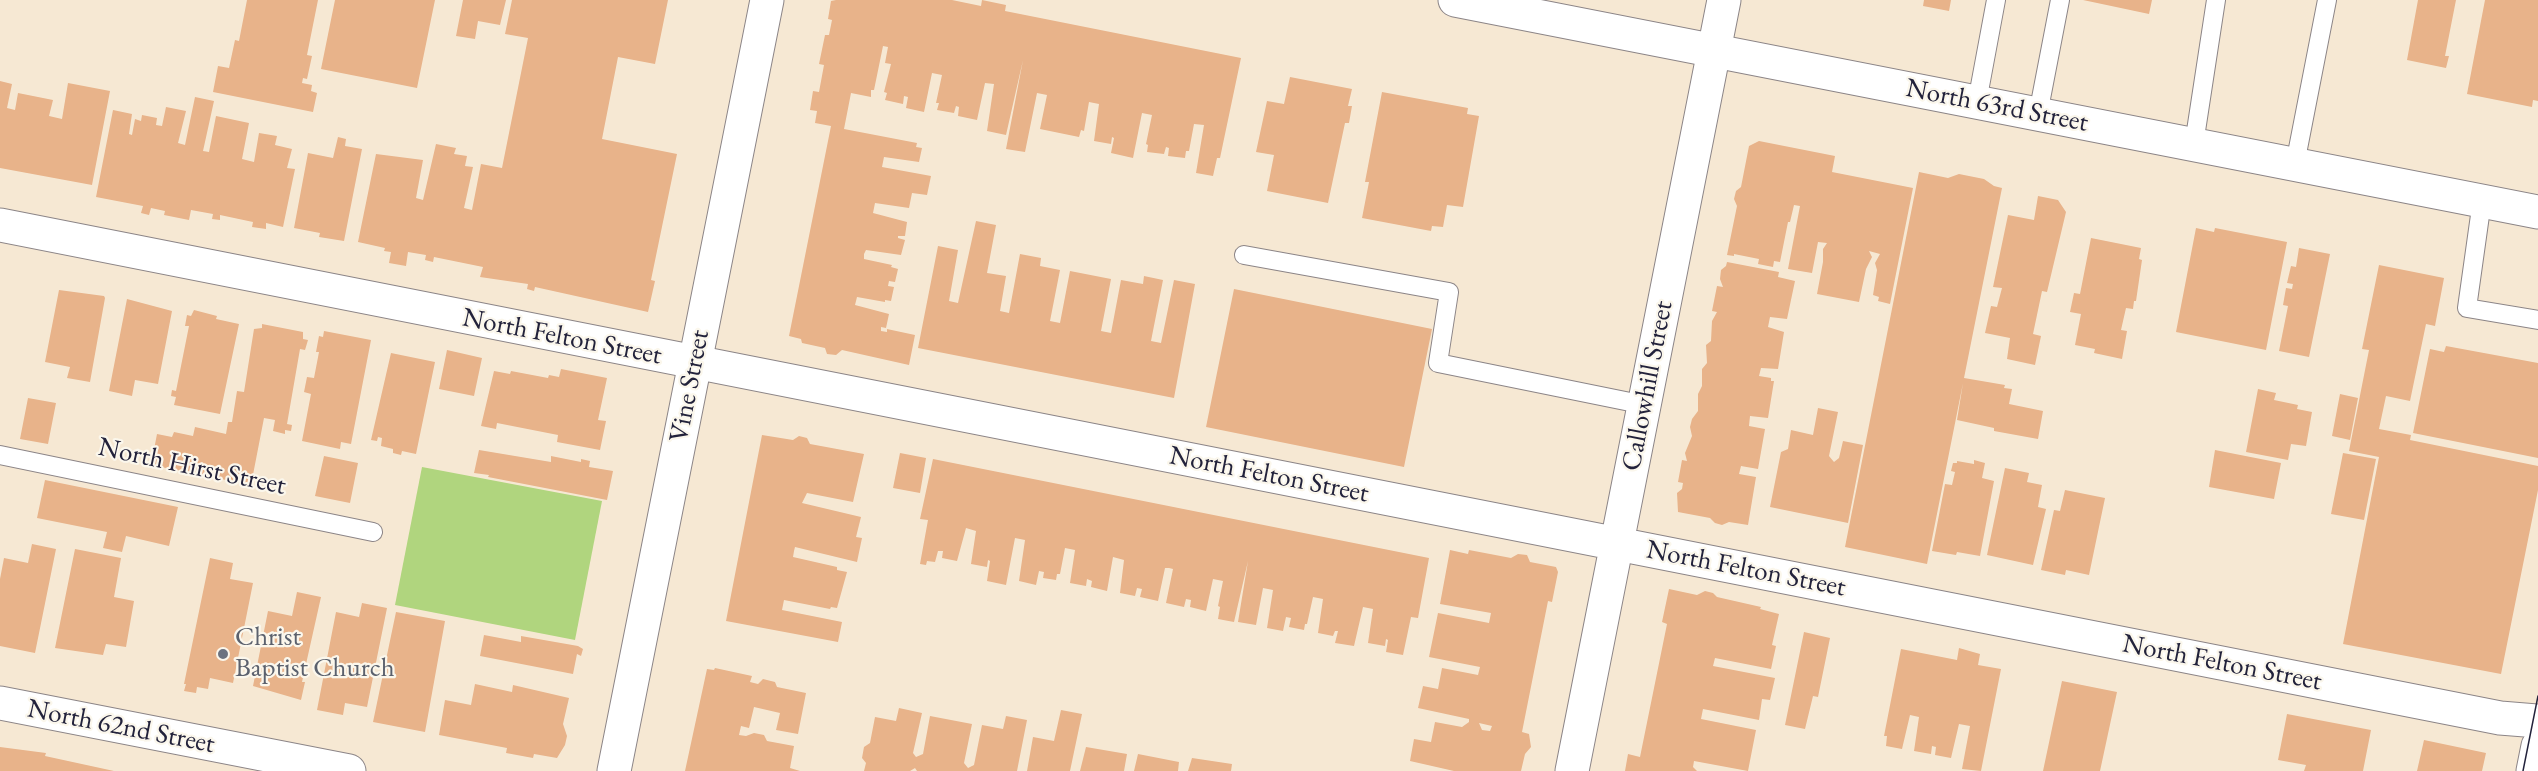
<!DOCTYPE html>
<html>
<head>
<meta charset="utf-8">
<style>
  body { margin:0 }
  canvas { display:block; background:#f6e8d3 }
</style>
</head>
<body>
<canvas width="2538" height="771"></canvas>
<script>
const c = document.querySelector('canvas').getContext('2d');
c.lineJoin = 'round';
function paint(path, color) {
  c.fillStyle = color;
  c.fill(path, 'evenodd');
}
function strokePath(path, color, width, dash) {
  c.strokeStyle = color;
  c.lineWidth = width;
  c.lineCap = dash ? 'butt' : 'round';
  c.setLineDash(dash || []);
  c.stroke(path);
}
function drawText(font, color, halo, rows, align = 'center') {
  c.font = font + ' "EB Garamond",serif';
  c.lineWidth = 4.5;
  c.setLineDash([]);
  c.textBaseline = 'middle';
  c.strokeStyle = halo;
  c.fillStyle = color;
  for (const [text, x, y, turn = 0] of rows) {
    c.save();
    c.translate(x, y);
    c.rotate((+turn || 0) * Math.PI / 180);
    c.textAlign = isNaN(turn) ? turn : align;
    if (halo) c.strokeText(text, 0, 0);
    c.fillText(text, 0, 0);
    c.restore();
  }
}
paint(new Path2D(`
  M422 467 602 501 575 640 395 605Z`), '#b0d57e');
paint(new Path2D(`
  M247 0H318L307 55 312 56 307 79 303 78 302 83 312 85 311 91 317 93 313 112 213 92 218 66 229 68 235 40 239 41Z
  M335 0H435L417 88 321 69Z
  M463 0H506L500 25 478 21 475 39 456 36Z
  M512 0H668L655 64 618 57 602 139 677 154 651 280 655 281 648 312 535 287 534 291 527 289 528 284 480 277 483 267 434 257 433 262 425 260 426 255 408 252 406 266 389 263 391 252 384 251 385 248 358 242 376 154 423 160 416 198 423 200 436 144 456 148 454 154 467 156 465 166 473 167 464 208 472 210 481 164 502 168 528 38 505 34Z
  M836 0H952L981 6 982 0 1006 5 1005 11 1241 58 1220 158H1217L1213 176 1196 173 1204 125 1194 124 1189 151H1186L1185 158 1168 156 1169 148 1166 147 1164 154 1147 152 1148 145 1146 144 1152 115 1142 113 1133 158 1111 153 1114 138 1112 137 1111 144 1094 141 1099 104 1089 102 1084 131 1081 130 1079 137 1040 129 1047 95 1037 93 1025 152 1006 149 1023 60 1006 135 987 131 994 84 985 83 977 120 958 116 959 107 956 106 954 113 937 110 939 103H936L942 75 932 73 924 112 906 108 908 97 904 96 903 104 885 100 887 93 884 92 891 64 885 63 888 47 883 46 874 90H871V97L851 93 844 129 917 143 916 147 922 148 919 162 884 157 882 167 931 176 927 195 912 193 909 208 875 203 873 213 907 222 905 236H898V238L905 240 901 255 866 250 864 254V259L892 265 891 267 898 269 895 282 889 281 888 286 894 287 891 301 885 300V302L857 297 855 305 889 314 886 328 881 327V331L887 332V329L915 335 909 365 842 350 836 355 827 354 825 348 802 343 801 339 789 336 831 126 815 123 817 111 810 110 813 91 819 92 824 65 819 64 825 35H829L832 20 828 19 831 1Z
  M1924 0H1951L1949 11 1923 6Z
  M2083 0H2152L2149 14Z
  M2418 0H2456L2445 56H2449L2446 68 2407 60Z
  M2485 0H2538V101L2533 100 2532 107 2467 94Z
  M1290 77 1352 89 1348 106H1352L1349 123H1345L1328 203 1267 191 1274 155 1256 152 1267 101 1284 104Z
  M0 81 12 84 7 108 15 110 18 93 53 100 49 116 62 119 68 83 110 91 92 185 0 168Z
  M1382 92 1468 108 1467 114 1479 116 1463 207 1447 205 1443 227 1432 226 1431 231 1362 218 1369 182H1365Z
  M195 97 214 101 203 151 209 152 216 116 249 123 242 159 254 162 259 133 277 136 275 145 292 149 287 168 295 169 283 227 266 223V229L252 227 253 222 220 215V220L212 219 213 214 191 210 189 220 164 215 165 211 151 208 149 215 141 213 143 206 96 197 113 110 132 114 129 134 132 135 135 119 141 121 142 115 157 118 156 125 162 126 166 107 186 111 178 143 185 145Z
  M338 137 346 139 345 146 362 149 344 241 319 237 320 233 294 228 308 153 333 158Z
  M1759 141 1835 156 1832 172 1913 188 1890 304 1878 301 1879 297 1873 295 1877 270 1875 263 1880 254 1869 251 1872 257 1866 269 1859 302 1817 294 1823 262V249L1827 243 1818 242 1812 273 1788 269 1800 206 1794 205 1790 222H1788L1780 262 1774 261 1773 267 1758 264 1759 259 1734 254V256L1727 255 1737 206 1734 199 1736 191 1741 187 1749 146Z
  M1919 172 1948 178 1959 174 1984 179 1994 186 2002 188 1964 378 2005 385 2004 388 2012 389 2009 404 2043 411 2038 439 1994 431V428L1957 420 1963 383 1927 564 1845 547Z
  M2038 196 2058 200 2066 212 2047 292 2042 291 2033 334 2041 336 2035 365 2007 359 2010 338 1985 333 1991 306 1997 307 2002 288 1993 287 2008 215 2034 220Z
  M976 221 996 225 987 273 1006 276 1000 311 1009 313 1020 254 1041 258 1040 266 1060 270 1050 321 1060 323 1070 271 1111 279 1101 331 1111 333 1121 280 1143 284 1144 276 1163 280 1151 341 1161 343 1174 280 1195 284 1174 398 918 348 938 246 958 250 949 301 958 303Z
  M2196 228 2214 232 2215 228 2287 242 2266 350 2176 332Z
  M2091 238 2141 248 2139 259 2142 260 2136 301H2134L2133 309 2126 308 2121 330 2127 331 2122 359 2094 353 2095 349 2075 345 2081 314 2070 312 2074 293 2080 294Z
  M2299 248 2330 254 2309 357 2279 351 2288 306 2283 305 2286 288 2292 289 2293 284 2287 283 2291 266 2296 267Z
  M1727 262 1779 272 1778 277 1795 281 1787 319 1770 317 1768 327 1784 332 1778 369 1761 368 1759 376 1771 378V381H1774L1768 418 1750 416 1749 426 1765 429 1758 469 1741 466 1739 474 1756 477 1748 525 1729 522 1722 525 1715 523 1710 518 1678 512 1677 493 1682 489 1683 483 1678 482 1682 460 1687 461 1685 453 1692 436 1690 427 1692 419 1698 411V394L1702 386V369L1707 363 1706 345 1711 341 1712 321 1717 312 1712 311 1717 286 1723 287 1720 279 1721 270 1726 266Z
  M2379 265 2444 278 2435 326 2426 324 2410 401 2386 396 2379 429 2411 435 2410 440 2538 466V490L2501 674 2343 644 2379 457 2349 451 2369 350 2362 349Z
  M1234 289 1432 329 1404 467 1206 427Z
  M59 290 104 296 105 298 90 382 67 378 70 367 45 362Z
  M127 299 172 311 158 384 135 380 132 396 109 391Z
  M194 310 217 316 216 319 239 324 220 414 174 405 176 397 171 396 172 390 176 391 189 326H185L187 315 191 316Z
  M262 324 303 332V339L308 340 305 350 300 349 287 424 292 425 291 431 285 430V434L273 431 275 420 264 418 251 485 151 465 157 434 172 437 174 432 193 436 195 427 226 434 228 422H232L237 391 244 392 254 329 262 328Z
  M324 331 371 340 351 444 341 442 340 449 302 441 311 394 304 392 307 377 314 378 319 352H316L319 336 323 337Z
  M2446 346 2538 363V458L2413 433 2430 349 2444 352Z
  M447 350 482 358 474 396 439 389Z
  M391 353 435 362 416 454 402 451 401 455 393 453V449L381 446 382 438 378 437 377 441 371 440Z
  M561 369 607 378 598 420 606 421 600 450 557 442 558 435 497 423 496 429 481 426 494 371 510 374 511 371 548 378 549 375 559 377Z
  M2258 389 2276 393 2274 400 2298 405 2297 409 2312 412 2306 446 2291 444 2288 460 2246 452Z
  M2340 394 2358 398 2350 440 2332 436Z
  M28 398 56 403 48 444 20 439Z
  M1818 408 1838 412 1829 456 1834 462 1839 458 1843 441 1863 445 1848 523 1770 507 1781 452 1788 449 1791 430 1813 435Z
  M762 435 793 440 799 436 807 438 810 444 864 454 853 502 807 493 802 503 861 517 856 537 862 538 857 562 795 547 794 551 793 557 837 567V570L847 572 837 608 831 607 830 609 784 600 782 610 842 622 838 642 726 621Z
  M479 450 551 462V456L581 462V459L590 461 589 467 613 471 607 500 488 477 489 475 474 473Z
  M2215 450 2281 463 2274 499 2209 487Z
  M900 453 926 458 920 493 893 488Z
  M2343 453 2376 459 2364 520 2331 514Z
  M324 456 358 463 350 503 315 496Z
  M933 459 1429 558 1418 618 1411 617 1403 655 1386 652 1388 640 1386 639 1385 646 1368 643 1373 609 1363 607 1354 646 1335 643 1338 631H1335L1333 636 1318 633 1323 599 1313 597 1307 624H1305L1304 630 1289 627 1291 618 1286 617 1283 631 1267 628 1273 590 1263 588 1256 625 1238 622 1248 561 1234 622 1218 619 1220 607 1218 606 1223 581 1213 579 1206 611 1190 607 1191 600 1186 599 1184 607 1166 603 1173 569 1169 568H1165L1158 601 1140 597 1142 589 1137 588 1135 596 1120 593 1124 560 1113 557 1107 591 1091 587 1092 581 1087 579 1086 586 1070 583 1075 550 1065 548 1060 574H1057L1056 580 1043 578 1044 572 1039 571 1036 585 1019 581 1025 540 1015 538 1006 585 987 581 990 561 988 560 987 567 971 564 976 531 966 528 957 561 942 558 943 551H938L935 562 927 561 926 565 920 564 928 520 920 519Z
  M1974 460 1985 463 1982 478 1994 481 1980 556 1957 552 1956 555 1932 551 1945 484 1952 485 1955 472 1951 471 1953 463H1957V461L1974 464Z
  M2005 468 2029 473 2027 482 2042 485 2038 507 2046 509 2033 565 1987 555Z
  M45 480 178 507 169 546 126 536 122 552 103 548 107 532 37 518Z
  M2065 490 2105 498 2089 575 2066 570 2065 575 2041 570 2054 510 2060 511Z
  M32 544 56 549 35 653 0 646V579L4 558 28 563Z
  M75 549 121 558 114 597 134 601 126 647 106 644 103 655 55 648Z
  M1450 550 1468 554 1469 550 1511 558 1518 554 1527 555 1530 562 1556 567 1558 572 1552 602 1548 601 1522 732 1529 734 1531 747 1525 754 1521 771H1454L1410 761 1414 739 1431 742 1435 722 1462 727 1469 722V719L1418 708 1423 686 1438 689 1442 668 1478 675 1480 667 1429 657 1438 613 1489 623 1491 613 1440 604ZM1479 723 1492 726 1490 731 1482 730Z
  M210 558 233 563 230 579 253 583 233 683 210 678 208 689 197 687 196 693 184 691 186 684H184Z
  M1669 589 1697 595 1705 591 1713 593 1717 597 1761 607 1760 609 1779 614 1772 645 1776 646 1771 669 1715 658 1713 666 1775 678 1770 700 1762 699 1759 720 1703 709 1701 719 1756 730 1748 771 1694 761 1693 767 1697 771H1625L1628 754 1640 757 1667 624 1662 622Z
  M297 592 321 597 302 682H305L301 700 253 686 268 611 292 616Z
  M362 603 387 608 367 707 345 703 343 715 317 710 336 612 359 617Z
  M396 612 445 621 425 732 373 722Z
  M1804 632 1830 638 1818 697 1813 696 1805 729 1785 725Z
  M484 635 521 642V636L578 646 583 649 581 656 577 654 573 674 480 656Z
  M1959 648 1980 654 1978 665 2001 669 1981 771 1962 769 1970 726 1959 724 1951 758 1935 755 1936 747 1932 746 1931 754 1914 751 1919 717 1910 715 1902 749 1886 746 1887 736H1884L1901 649 1957 660Z
  M715 668 752 676 750 682 758 684 763 679 775 682 777 687 806 693 798 734 776 730 780 713 754 707 749 728 741 726 739 735 746 736 754 733 764 735 767 741 794 746 790 768 800 771H685L707 669 714 670Z
  M2062 681 2117 692 2100 771H2043Z
  M475 684 512 692 513 685 569 698 563 724 567 736 565 745 557 758 534 754 533 758 506 753 507 748 439 735 445 700 471 705Z
  M899 708 922 713 913 753 916 757 923 754 930 716 972 724 964 763 968 768 974 765 982 725 1003 729 1006 716 1027 720 1017 771H917L915 768 910 771H864L866 763 862 758 864 747 870 743 875 717 896 721Z
  M1061 710 1082 714 1070 771H1027L1033 737 1054 741Z
  M2287 714 2371 730 2363 771H2304L2306 765 2278 760Z
  M2424 740 2486 753 2482 771H2417Z
  M0 747 46 753 45 756 114 771H0Z
  M1086 747 1127 754 1124 771H1080Z
  M1138 754 1179 762 1178 771H1134Z
  M1192 758 1232 764 1231 771H1188Z`), '#e8b38a');
const service = new Path2D(`
  M1977 102 1996 0
  M2038 114 2060 0
  M2194 144 2216 0
  M2295 164 2327 0
  M2482 201 2467 308 2538 320
  M1244 255 1449 292 1438 363 1645 405
  M0 455 373 532`);
const minor = new Path2D(`
  M0 225 2500 718 2538 721
  M0 703 349 771
  M1572 771 1724 0`);
const tertiary = new Path2D(`
  M614 771 767 0
  M2533 771 2538 746`);
const primary = new Path2D(`
  M1455 0 2538 212`);
strokePath(service, '#8c8587', 20);
strokePath(minor, '#8c8587', 35);
strokePath(tertiary, '#8c8587', 35);
strokePath(primary, '#8c8587', 35);
strokePath(service, '#fff', 18);
strokePath(minor, '#fff', 33);
strokePath(tertiary, '#fff', 33);
strokePath(primary, '#fff', 33);
strokePath(new Path2D(`
  M2523 771 2538 696`), '#22223b', 1.5);
for (const [x, y, r, color] of [
  [223,654,6,"#6b7280"]
]) {
  const dot = new Path2D();
  dot.arc(x, y, r, 0, 2 * Math.PI);
  c.fillStyle = color;
  c.fill(dot);
  strokePath(dot, '#fbf7ec', 2);
}
drawText('27px', '#22223b', '#fbf7ec', [
  ["North 63rd Street",1997,106,11],
  ["North Felton Street",562,337,11],
  ["Vine Street",690,386,-79],
  ["Callowhill Street",1648,386,-79],
  ["North Hirst Street",192,467,12],
  ["North Felton Street",1269,475,11],
  ["North Felton Street",1746,569,11],
  ["North Felton Street",2222,663,11],
  ["North 62nd Street",121,727,11]
]);
drawText('27px', '#5b616d', '#fbf7ec', [
  ["Christ",235,638],
  ["Baptist Church",235,669]
], 'left');
</script>
</body>
</html>
